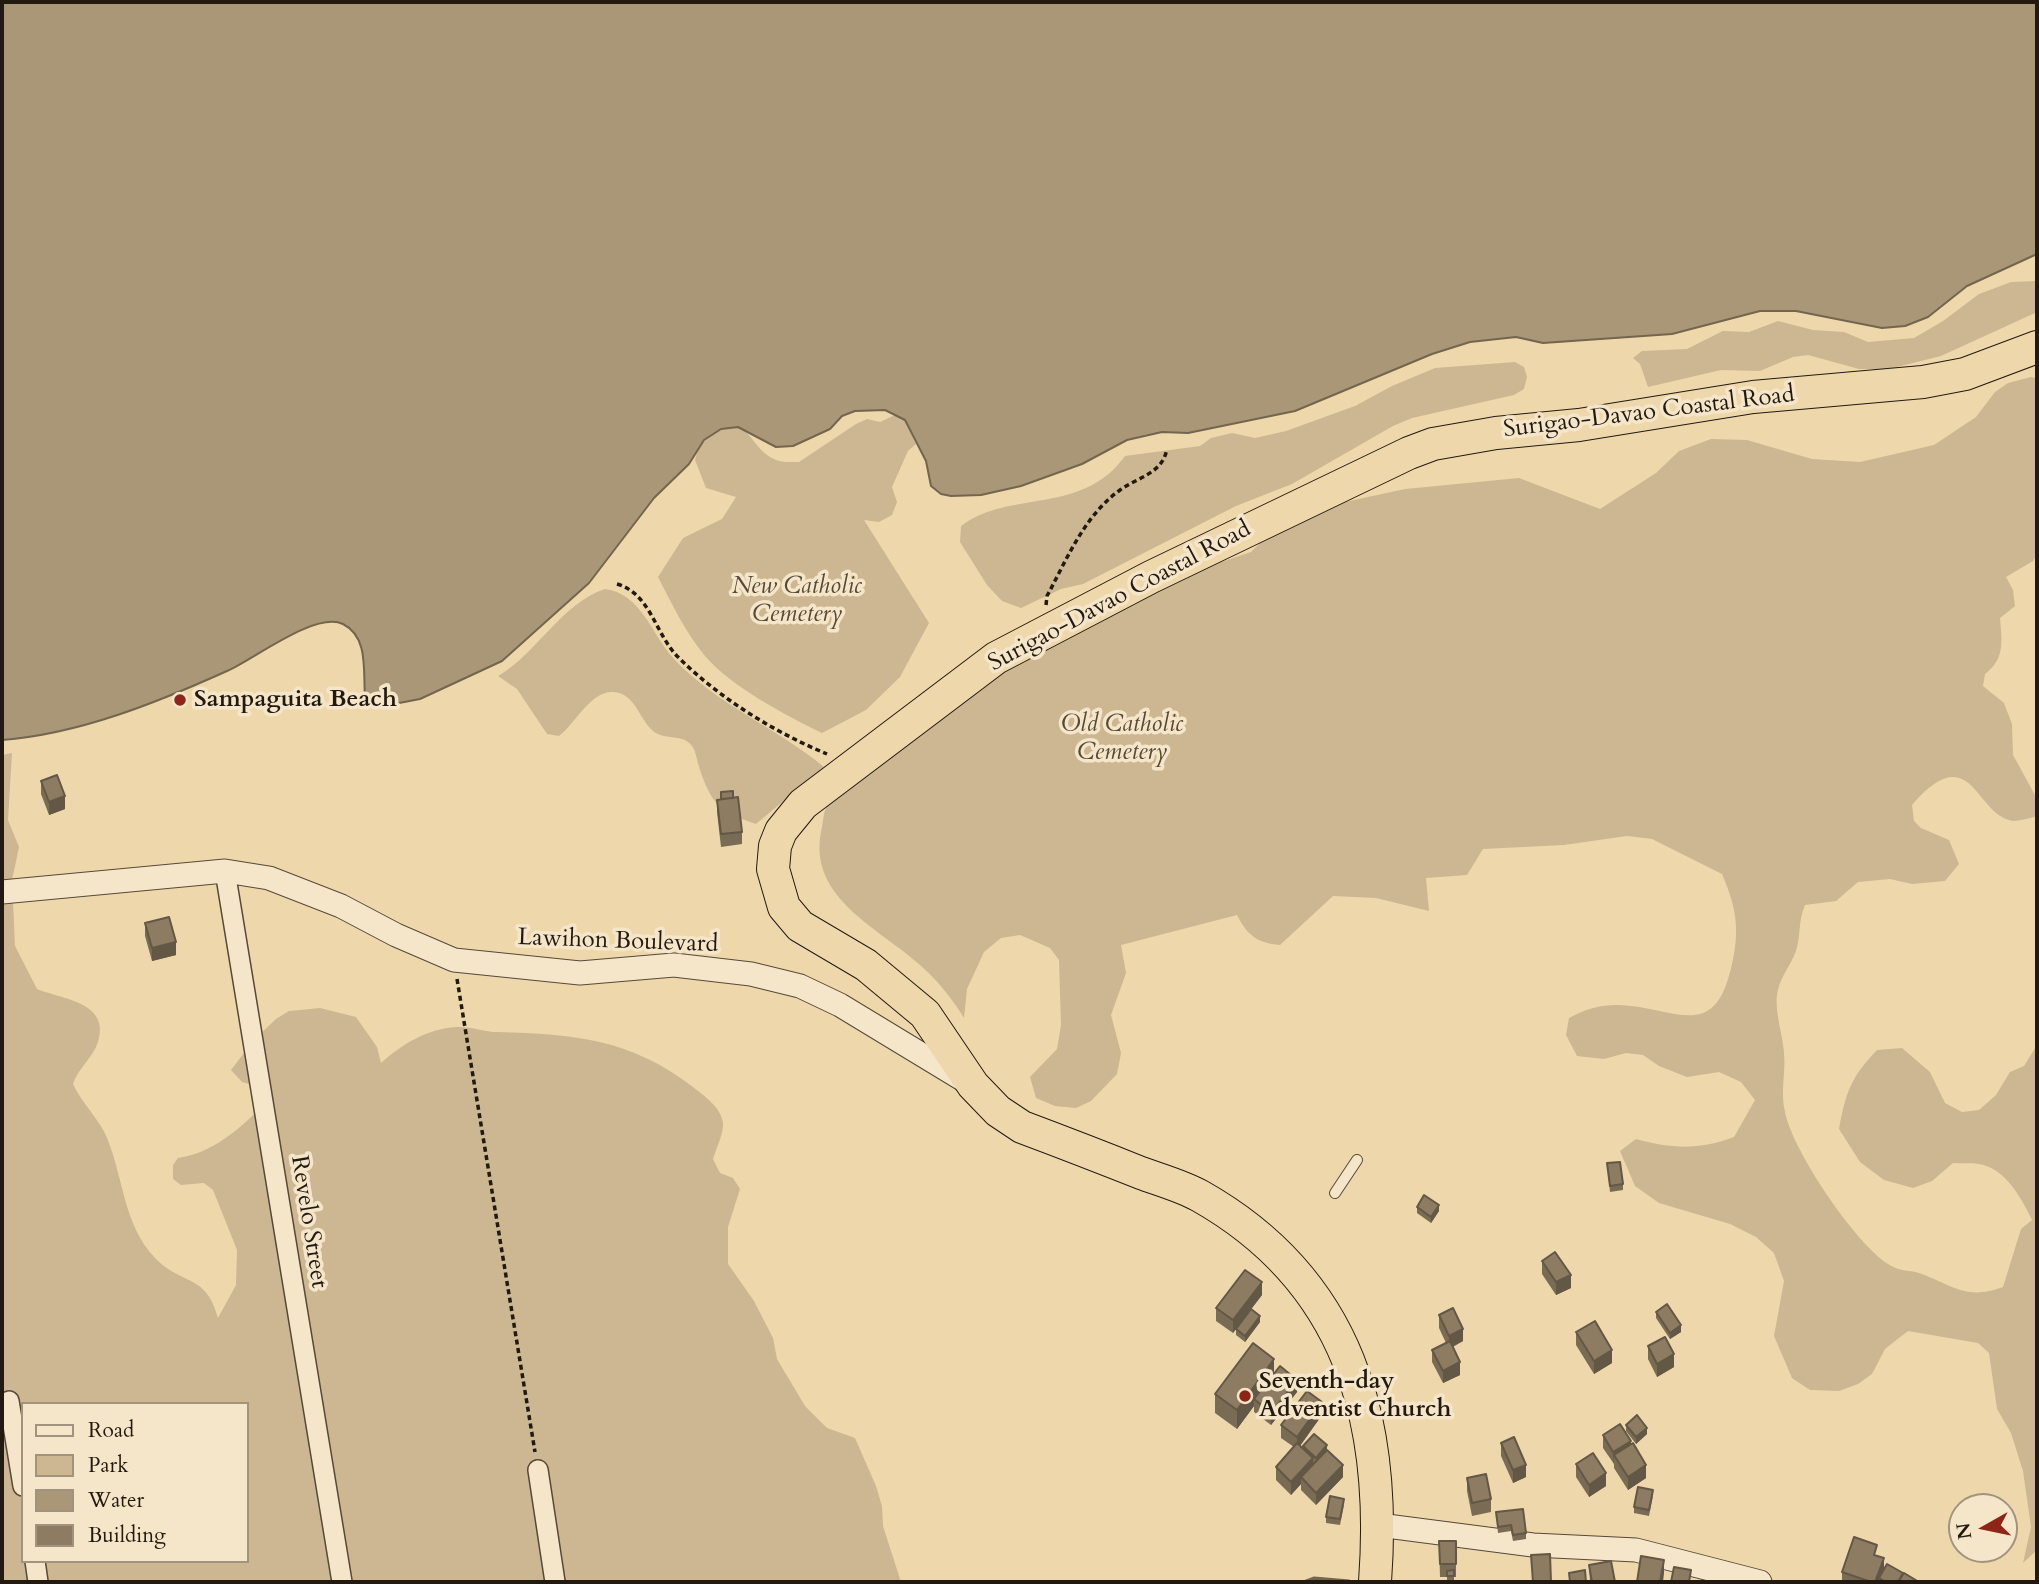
<!DOCTYPE html>
<html>
<head>
<meta charset="utf-8">
<style>
  body { margin:0 }
  #map { position:relative; width:2039px; height:1584px; overflow:hidden; background:#efd7ac; font-family:Cardo,serif }
  canvas { display:block }
  .frame { position:absolute; inset:0; border:4px solid #221a11; pointer-events:none }
  .legend { position:absolute; left:21px; top:1402px; width:228px; height:161px; box-sizing:border-box; background:#f5e5c9; border:2px solid #a1947f; margin:0; padding:9px 12px; list-style:none; font-size:21px; color:#221a11 }
  .legend li { display:flex; align-items:center; gap:14px; height:35px }
  .legend b { width:35px; border:2px solid #a1947f }
  .north { position:absolute; left:1948px; top:1493px; width:70px; height:70px; box-sizing:border-box; background:#f5e5c9; border:2px solid #a1947f; border-radius:50%; rotate:261deg; font-size:19px; font-weight:700; line-height:28px; text-align:center; color:#221a11 }
  .north::after { content:''; display:block; margin:auto; width:24px; height:32px; background:#8f2418; clip-path:polygon(50% 0,100% 100%,50% 72%,0 100%) }
</style>
</head>
<body>
<div id="map">
<canvas width="2039" height="1584"></canvas>
<div class="frame"></div>
<ul class="legend">
<li><b style="height:9px;background:#f5e5c9"></b>Road</li>
<li><b style="height:19px;background:#ccb792"></b>Park</li>
<li><b style="height:19px;background:#a99777"></b>Water</li>
<li><b style="height:19px;background:#8d7c62"></b>Building</li>
</ul>
<div class="north">N</div>
</div>
<script>
const c = document.querySelector('canvas').getContext('2d');
c.lineJoin = 'round';
function paint(path, color) {
  c.fillStyle = color;
  c.fill(path, 'evenodd');
}
function strokePath(path, color, width, dash) {
  c.strokeStyle = color;
  c.lineWidth = width;
  c.lineCap = dash ? 'butt' : 'round';
  c.setLineDash(dash || []);
  c.stroke(path);
}
function drawText(font, color, halo, rows, align = 'center') {
  c.font = font + ' Cardo,serif';
  c.lineWidth = 7;
  c.setLineDash([]);
  c.textBaseline = 'middle';
  c.strokeStyle = halo;
  c.fillStyle = color;
  for (const [text, x, y, turn = 0] of rows) {
    c.save();
    c.translate(x, y);
    c.rotate((+turn || 0) * Math.PI / 180);
    c.textAlign = isNaN(turn) ? turn : align;
    if (halo) c.strokeText(text, 0, 0);
    c.fillText(text, 0, 0);
    c.restore();
  }
}
paint(new Path2D(`
  M2037 281 2035 313 1941 356 1889 369H1859L1808 355 1793 357 1760 371 1721 370 1648 387 1640 364 1633 358 1642 351 1687 349 1723 331 1749 332 1778 321 1813 330 1844 332 1868 342 1914 338 1943 321 1979 294 2011 282Z
  M1515 362 1524 367 1527 377 1524 389 1514 395 1412 418 1393 426 1292 484 1236 506 1083 584 1061 589 1021 608 1002 601 987 585 960 542 961 526C1010 489 1082 516 1125 456L1200 446 1211 438 1232 433 1255 438 1286 431 1355 406 1392 386 1435 368Z
  M2031 377 2037 378V554L2033 561 2006 577 2013 590 2015 606 2000 618C2002 642 2005 659 1985 674L1983 686 2004 703 2012 724 2013 755 2035 795V817C2029 818 2019 821 2013 821 1975 816 1972 736 1912 805L1914 821 1921 828 1949 840 1959 864 1945 881 1912 884 1890 879 1858 882 1836 901 1805 905C1798 921 1801 935 1796 951 1791 965 1781 976 1778 990 1773 1008 1783 1034 1784 1053 1786 1073 1780 1092 1785 1112 1792 1150 1855 1243 1888 1264 1902 1273 1909 1269 1922 1274 1955 1287 1967 1300 2003 1287L2021 1229 2032 1220C2023 1201 2008 1173 1986 1166 1977 1162 1963 1164 1953 1163L1932 1181 1913 1188 1884 1180 1860 1162 1839 1129C1846 1092 1851 1077 1877 1050L1902 1048 1930 1072 1945 1103 1962 1112 1979 1110 1996 1095 2010 1072 2024 1066 2037 1045V1550L2023 1563 2031 1527 2023 1471 2011 1433 1997 1409 1989 1353 1978 1343 1908 1331 1885 1349 1872 1374 1858 1384 1839 1391 1810 1390 1792 1378 1774 1336 1784 1281 1774 1253 1756 1237 1730 1224 1659 1203 1635 1186 1620 1151 1636 1139C1672 1149 1700 1150 1734 1137L1755 1100 1741 1082 1719 1072 1687 1077 1659 1066 1643 1055 1626 1053 1604 1059 1577 1056 1566 1035 1569 1018C1589 1007 1608 1003 1631 1006 1679 1011 1715 1038 1731 968 1740 931 1737 909 1722 874L1652 839 1627 836 1564 845 1483 849 1467 875 1426 878 1429 911 1376 898 1333 896 1280 945C1257 943 1247 935 1237 915L1121 945 1126 973 1111 1015 1121 1053 1117 1074 1091 1101 1076 1108 1055 1106 1036 1098 1030 1077 1057 1049 1061 1025 1059 960 1050 948 1020 935 1001 938 984 952 967 989 964 1018C952 998 937 980 920 965 879 928 808 898 821 832 823 825 823 812 827 806 838 786 873 776 889 756L983 681 1182 575 1251 552 1268 535 1331 505 1405 489 1519 478 1600 509 1656 473 1679 451 1711 439 1747 440 1812 459 1860 462 1934 445 1976 417 1995 392 2008 383Z
  M897 414 905 420 916 444 908 451 892 487 897 502 892 515 879 522 864 520 929 623 900 677 866 710 822 733C787 716 730 686 705 656 685 632 672 604 658 577L683 538 722 519 736 497 706 488 695 460C698 447 704 440 714 433 747 411 749 446 772 458 781 463 790 462 799 462L856 424 867 419 880 422Z
  M605 589C641 593 652 635 674 659 716 704 777 728 824 767L756 824C720 812 711 804 699 767 697 761 696 751 692 746 683 733 665 741 653 731 639 719 635 692 612 692 590 692 575 724 559 736L547 734 517 689 498 676C537 653 562 603 605 589Z
  M12 753 8 820 19 847 12 880 15 946 37 989C61 999 111 1002 98 1042 93 1058 78 1068 73 1084 82 1104 99 1118 107 1138 124 1179 123 1224 155 1258 182 1286 206 1273 218 1318L236 1285 237 1250 213 1190 204 1183 181 1185 173 1179V1165L178 1158C207 1154 233 1135 254 1114 259 1108 261 1096 263 1088L242 1082 231 1070 254 1040 276 1019 289 1011 320 1008 356 1017 377 1047 381 1063C402 1044 427 1029 456 1027 470 1026 484 1032 498 1032 574 1034 631 1039 693 1087 704 1096 721 1107 723 1123 724 1133 716 1149 713 1159L720 1173 733 1178 740 1189 728 1227V1264L754 1301 773 1338 777 1359 805 1406 827 1428 855 1438 876 1486 882 1506 883 1526 901 1582H2V755ZM23 1404H247V1561H23Z`), '#ccb792');
const water = new Path2D(`
  M2 2H2037V254L1967 286 1928 317 1905 326 1882 328 1796 311H1760L1672 334 1543 343 1516 337 1470 342 1432 354 1295 411 1188 433 1162 432 1127 440 1082 464 1021 486 981 495 951 496 941 494 931 486 926 461 905 420 885 410 855 411 842 416 830 429 793 446 776 447 738 427 721 429 704 440 689 464 654 498 589 583 502 661 420 699 394 704 365 697C363 672 369 637 343 624 315 611 253 660 227 671 156 703 79 734 2 740Z`);
paint(water, '#a99777');
strokePath(water, '#73654e', 2);
strokePath(new Path2D(`
  M1306 1582 1314 1579 1349 1582`), '#73654e', 5);
const service = new Path2D(`
  M1335 1193 1357 1160`);
const minor = new Path2D(`
  M225 871 342 1582
  M9 1401 23 1486
  M538 1470 555 1582
  M35 1561 38 1582`);
const tertiary = new Path2D(`
  M2 892 225 871 269 878 341 906 396 935 454 960 580 973 674 965 751 974 800 986 840 1005 967 1082
  M1379 1525 1533 1545 1636 1550 1760 1582`);
const trunk = new Path2D(`
  M1375 1582C1387 1421 1350 1281 1200 1196 1182 1186 1160 1180 1141 1173 1101 1157 1062 1142 1022 1127L998 1111 973 1085 925 1014 866 965 800 926 784 907 773 869 775 846 781 831 803 804 996 658 1151 577 1409 453 1433 444 1496 433 1579 425 1753 397 1923 382 1965 374 2037 347`);
strokePath(service, '#554938', 12);
strokePath(minor, '#554938', 22);
strokePath(tertiary, '#554938', 25);
strokePath(trunk, '#221a11', 34);
strokePath(new Path2D(`
  M617 584C651 594 655 634 678 657 719 698 774 732 827 754
  M1046 605 1047 596C1067 559 1084 516 1120 490 1138 477 1162 474 1167 449
  M457 979 535 1452`), '#221a11', 3.5, [5, 3.5]);
strokePath(service, '#f5e5c9', 10);
strokePath(minor, '#f5e5c9', 19);
strokePath(tertiary, '#f5e5c9', 23);
strokePath(trunk, '#efd7ac', 32);
paint(new Path2D(`
  M41 781 65 809 49 815 41 794Z
  M721 792 733 798 742 832V844L721 847 717 812V800L721 799Z
  M145 923 176 955 152 961 145 936Z
  M1607 1163 1623 1184V1190L1610 1192Z
  M1417 1207 1439 1211 1431 1223 1417 1213Z
  M1542 1261 1571 1288 1556 1295 1542 1274Z
  M1262 1295 1251 1309 1260 1322 1245 1342 1236 1335V1329L1233 1333 1216 1321V1308Z
  M1656 1312 1681 1332 1670 1339 1656 1318Z
  M1439 1315 1463 1341 1453 1347 1460 1375 1443 1383 1432 1362V1350L1446 1343 1439 1328Z
  M1576 1332 1612 1363 1594 1374 1576 1345Z
  M1648 1346 1674 1367 1657 1377 1648 1359Z
  M1274 1374 1297 1392 1271 1425 1254 1412V1406L1237 1429 1215 1413V1394Z
  M1322 1415 1300 1446 1303 1448V1446L1327 1450 1343 1477 1316 1505 1301 1490V1484L1291 1495 1276 1480V1467L1294 1447 1281 1438V1425Z
  M1626 1425 1647 1434 1636 1444 1626 1431Z
  M1603 1435 1631 1445 1646 1478 1628 1490 1614 1468V1464L1603 1448Z
  M1501 1443 1526 1477 1513 1483 1501 1456Z
  M1576 1464 1606 1486 1589 1497 1576 1477Z
  M1467 1478 1491 1499V1512L1472 1516 1467 1491Z
  M1653 1496 1649 1516 1634 1513V1507Z
  M1344 1505 1340 1525 1326 1523V1517Z
  M1496 1512 1526 1533V1539L1513 1541 1511 1531 1498 1533Z
  M1439 1541H1456V1577H1454V1582H1447V1577H1440Z
  M1877 1556 1884 1571 1919 1582H1842V1572Z
  M1589 1565 1615 1582H1590Z`), '#796b54');
paint(new Path2D(`
  M65 796V809L49 815V802Z
  M176 942V955L152 961V948Z
  M1439 1205V1211L1431 1223V1217Z
  M1571 1275V1288L1556 1295V1282Z
  M1262 1282V1295L1233 1333V1320Z
  M1260 1316V1322L1245 1342V1336Z
  M1681 1325V1332L1670 1339V1333Z
  M1463 1329V1341L1449 1348V1336Z
  M1612 1350V1363L1594 1374V1361Z
  M1674 1354V1367L1657 1377V1364Z
  M1274 1359V1378L1254 1399V1406L1237 1429V1410Z
  M1460 1362V1375L1443 1383V1371Z
  M1297 1380V1392L1271 1425V1413Z
  M1322 1402V1415L1297 1450V1437Z
  M1647 1428V1434L1636 1444V1437Z
  M1631 1441V1454L1614 1455 1613 1465V1452Z
  M1327 1445V1452L1316 1464V1458Z
  M1313 1458V1471L1301 1477V1484L1291 1495V1482Z
  M1343 1465V1477L1316 1505V1493Z
  M1526 1465V1477L1513 1483V1470Z
  M1646 1465V1478L1628 1490V1477Z
  M1606 1473V1486L1589 1497V1485Z
  M1884 1558V1571L1879 1578V1582H1875Z
  M1664 1560V1573L1663 1582H1660Z`), '#635745');
const building = new Path2D(`
  M57 775 65 796 49 802 41 781Z
  M733 791V798L721 799V792Z
  M738 797 742 832 721 834 717 800Z
  M169 917 176 942 152 948 145 923Z
  M1620 1162 1623 1184 1610 1186 1607 1163Z
  M1424 1195 1439 1205 1431 1217 1417 1207Z
  M1555 1252 1571 1275 1556 1282 1542 1261Z
  M1245 1270 1262 1282 1233 1320 1216 1308Z
  M1667 1304 1681 1325 1670 1333 1656 1312Z
  M1453 1308 1463 1329 1449 1336 1439 1315Z
  M1251 1309 1260 1316 1245 1336 1236 1329Z
  M1595 1321 1612 1350 1594 1361 1576 1332Z
  M1665 1337 1674 1354 1657 1364 1648 1346Z
  M1450 1341 1460 1362 1443 1371 1432 1350Z
  M1253 1343 1274 1359 1237 1410 1215 1394Z
  M1280 1366 1297 1380 1271 1413 1254 1399Z
  M1307 1391 1322 1402 1297 1437 1281 1425Z
  M1637 1415 1647 1428 1636 1437 1626 1425Z
  M1620 1424 1631 1441 1613 1452 1603 1435Z
  M1314 1434 1327 1445 1316 1458 1303 1446Z
  M1514 1437 1526 1465 1513 1470 1501 1443Z
  M1297 1443 1313 1458 1291 1482 1276 1467Z
  M1633 1443 1646 1465 1628 1477 1614 1455Z
  M1327 1450 1343 1465 1316 1493 1301 1477Z
  M1593 1453 1606 1473 1589 1485 1576 1464Z
  M1486 1474 1491 1499 1472 1503 1467 1478Z
  M1638 1487 1653 1490 1649 1510 1634 1507Z
  M1330 1496 1344 1499 1340 1519 1326 1517Z
  M1523 1509 1526 1533 1513 1535 1511 1525 1498 1527 1496 1512Z
  M1854 1537 1877 1545 1874 1555 1884 1558 1875 1582H1871L1842 1572Z
  M1439 1541H1456V1564H1440Z
  M1550 1554 1551 1582H1533L1531 1555Z
  M1641 1556 1664 1560 1660 1582H1637Z
  M1611 1561 1615 1582H1592L1589 1565Z
  M1887 1564 1903 1573 1898 1582H1886L1879 1578Z
  M1674 1567 1691 1570 1689 1582H1671Z
  M1454 1570V1576H1447V1571Z
  M1585 1570 1586 1582H1570L1569 1573Z
  M1904 1573 1919 1582H1898Z`);
paint(building, '#8d7c62');
strokePath(building, '#635745', 2);
for (const [x, y, r, color] of [
  [180,700,7,"#8f2418"],
  [1245,1396,7,"#8f2418"]
]) {
  const dot = new Path2D();
  dot.arc(x, y, r, 0, 2 * Math.PI);
  c.fillStyle = color;
  c.fill(dot);
  strokePath(dot, '#f5e5c9', 2.5);
}
drawText('24px', '#221a11', '#f5e5c9', [
  ["Surigao-Davao Coastal Road",1649,413,-7],
  ["Surigao-Davao Coastal Road",1120,597,-28],
  ["Lawihon Boulevard",618,942,2],
  ["Revelo Street",308,1222,81]
]);
drawText('italic 24px', '#554938', '#f5e5c9', [
  ["New Catholic",797,587],
  ["Cemetery",797,615],
  ["Old Catholic",1122,725],
  ["Cemetery",1122,753]
]);
drawText('bold 24px', '#221a11', '#f5e5c9', [
  ["Sampaguita Beach",194,700],
  ["Seventh-day",1259,1382],
  ["Adventist Church",1259,1410]
], 'left');
</script>
</body>
</html>
